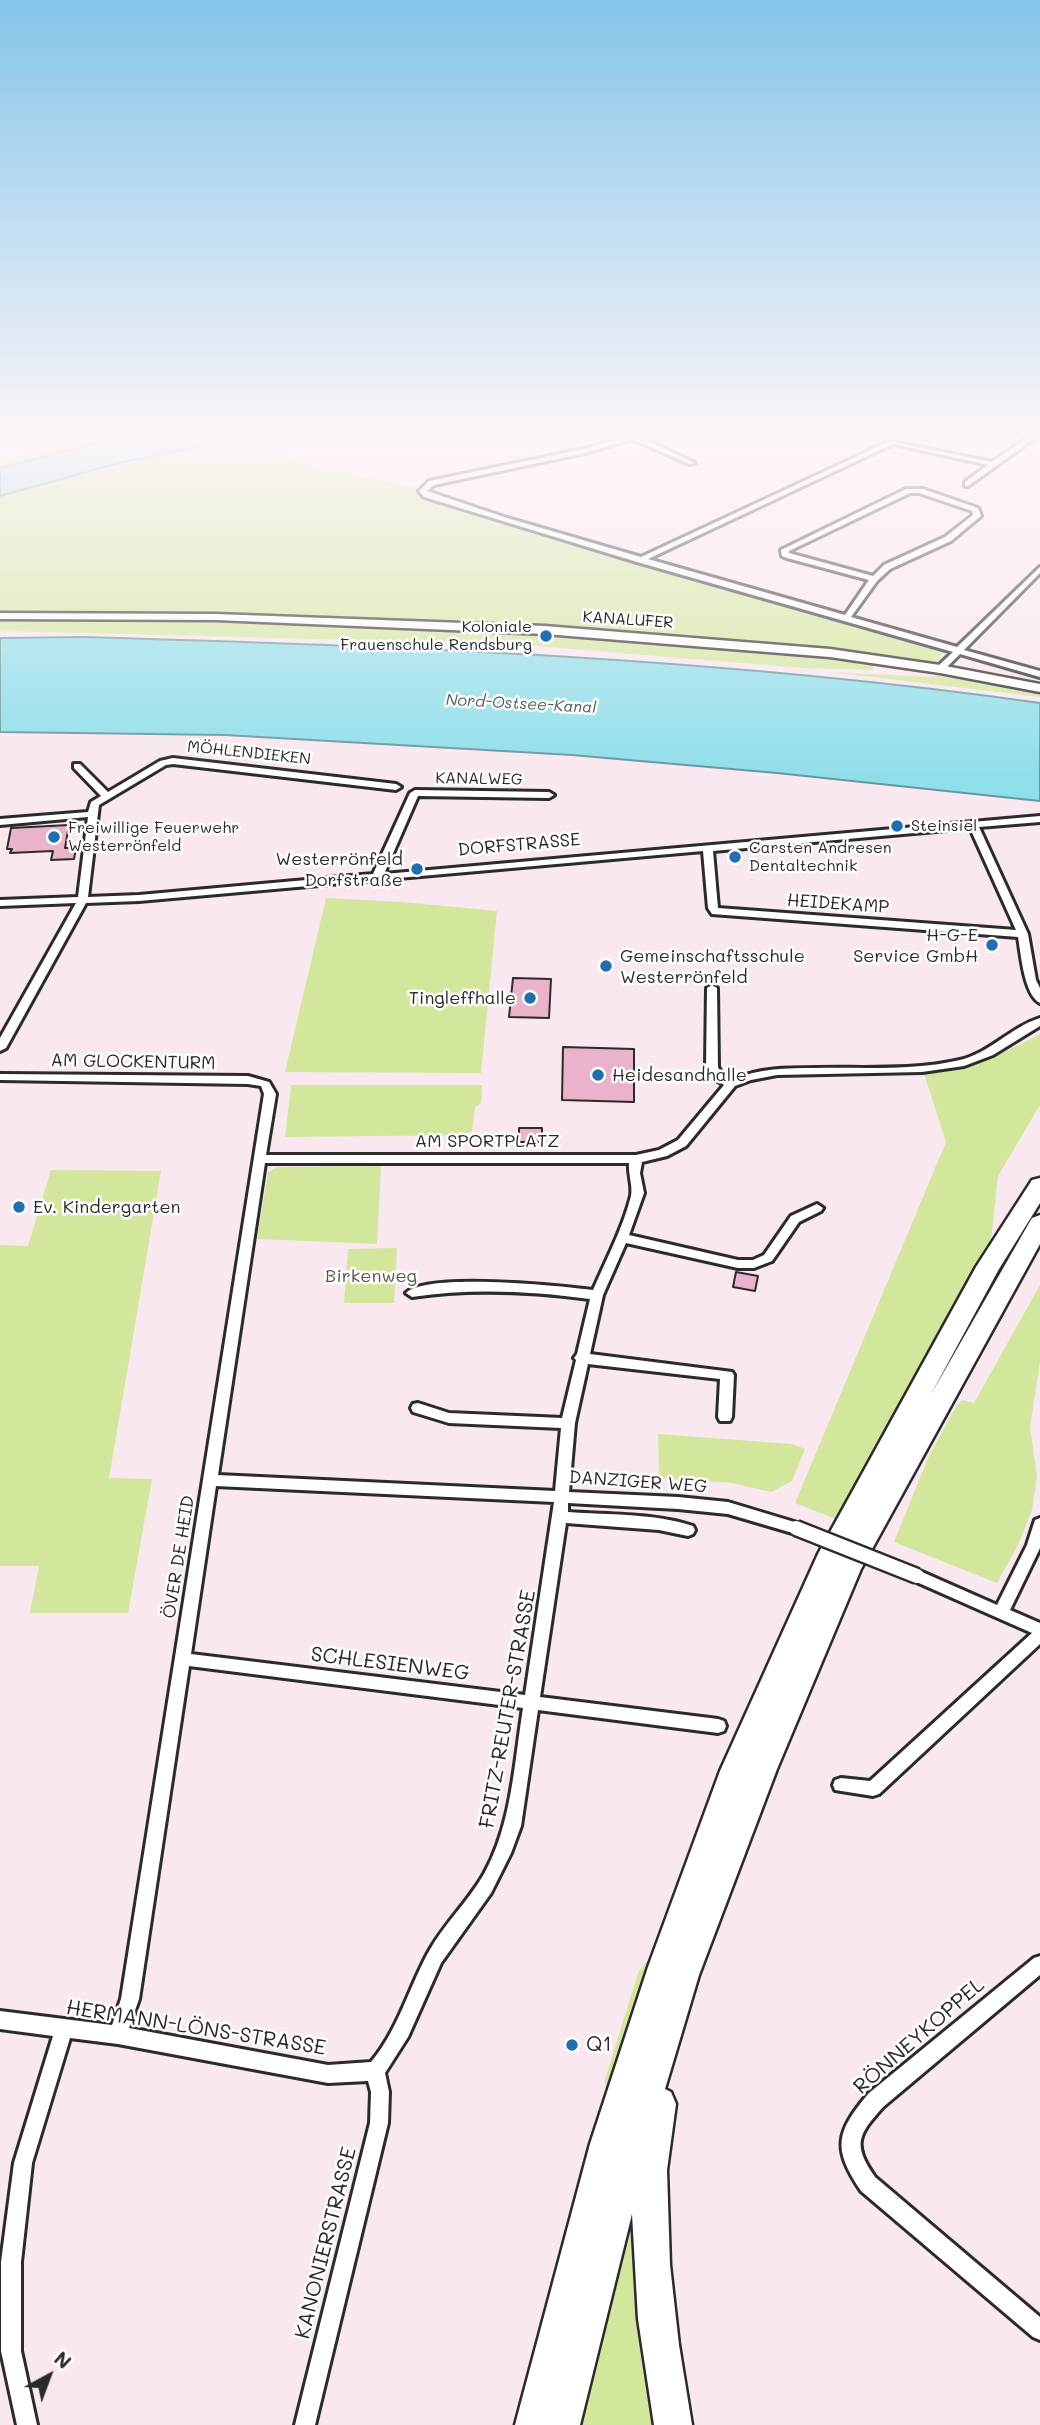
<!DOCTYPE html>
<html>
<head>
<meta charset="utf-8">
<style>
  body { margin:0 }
  #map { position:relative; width:1040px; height:2425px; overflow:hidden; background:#f9e8ef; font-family:Mali,sans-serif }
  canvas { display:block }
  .north { position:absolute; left:14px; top:2341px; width:70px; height:70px; -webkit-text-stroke:5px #fff; paint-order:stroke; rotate:41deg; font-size:19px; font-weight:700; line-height:28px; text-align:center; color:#2b2b2b }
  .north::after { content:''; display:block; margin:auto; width:24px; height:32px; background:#2b2b2b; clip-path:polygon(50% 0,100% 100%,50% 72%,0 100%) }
</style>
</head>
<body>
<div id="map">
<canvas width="1040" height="2425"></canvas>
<div class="north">N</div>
</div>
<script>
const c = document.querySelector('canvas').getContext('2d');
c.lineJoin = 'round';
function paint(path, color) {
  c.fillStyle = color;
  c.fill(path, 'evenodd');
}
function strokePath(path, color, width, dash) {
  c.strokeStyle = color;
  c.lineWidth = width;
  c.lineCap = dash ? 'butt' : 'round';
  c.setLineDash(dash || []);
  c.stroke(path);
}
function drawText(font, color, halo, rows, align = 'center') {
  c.font = font + ' Mali,sans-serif';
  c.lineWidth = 5;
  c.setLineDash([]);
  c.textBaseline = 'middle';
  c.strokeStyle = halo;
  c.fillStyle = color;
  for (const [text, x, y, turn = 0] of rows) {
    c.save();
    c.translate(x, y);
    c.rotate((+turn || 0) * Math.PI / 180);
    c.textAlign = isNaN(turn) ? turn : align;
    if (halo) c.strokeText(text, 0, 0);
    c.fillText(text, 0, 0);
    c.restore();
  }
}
paint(new Path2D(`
  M103 437H119L0 468V462Z
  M240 438 319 468 419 488 417 492 424 497 567 542 945 648 936 664 877 656 873 670 801 668 511 644 0 631V496L119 463 184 450 213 439Z
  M829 672 933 677 934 675 1040 693V697Z
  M326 898 402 902 497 911 481 1073 285 1072Z
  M1040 1034V1105L998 1176 991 1241 925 1365 836 1519 795 1503 946 1142 924 1074C967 1067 1002 1055 1040 1034Z
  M291 1085H482L481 1103 475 1107 472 1131 464 1135 285 1137Z
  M381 1166 377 1244 257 1239 268 1172 278 1167Z
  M51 1170 161 1171 109 1478 152 1479 128 1613H30L39 1566H0V1245L28 1246Z
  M397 1248 394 1303H344L348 1249Z
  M1040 1285V1362L1030 1427 1037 1476 1032 1510 1018 1545 997 1583 894 1542 928 1458 956 1406 962 1400 974 1403Z
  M658 1434 792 1444 805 1449 792 1481 771 1492 732 1483 659 1478Z
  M656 1949 606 2097 605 2080 638 1973Z
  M640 2166 663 2425H582Z`), '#d3e79c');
const water = new Path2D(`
  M119 437H220L184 450 119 463 0 496V468Z
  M83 637C402 646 723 658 1040 703V801L777 773 572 755 225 735 0 732V638Z`);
paint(water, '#8fdfea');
strokePath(water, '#67979e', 2);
const building = new Path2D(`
  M69 825 65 848H76L74 859 51 860 53 851 10 853 12 849H7L11 828Z
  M513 978 551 979 549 1018 509 1017Z
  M563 1047 634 1049V1102L562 1100Z
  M519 1128H542V1142H519Z
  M736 1272 758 1276 755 1291 733 1287Z`);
paint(building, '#eab3cb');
strokePath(building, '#2b2b2b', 2);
const street = new Path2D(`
  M627 436H638L695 463 689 464 632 439 585 453 434 485 427 491 507 518 641 557 890 441 992 462 1030 436H1038L968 486H965V482L988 465 893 444 648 559 845 615 869 580 787 558 782 556 781 550 906 489H923L978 508 981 516 951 541 890 569 877 581 851 617 957 647 1040 567V573L964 650 1040 671V677L960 654 943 671H937V667L953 652 637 562 424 497 419 491 429 481 584 449ZM910 493H919L972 511 973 515 945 537 884 565 873 576 789 553V551Z
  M173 758 396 784 401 787 396 790 173 764 166 765 99 805 88 897 139 895 373 874 410 793 415 790 549 792 554 795 549 798 418 796 384 874 1040 816V822L979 827 1028 934 1036 980 1040 988V1003C1024 995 1021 954 1018 937L712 914 708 908 703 851 139 901 86 903 6 1048 0 1051V1038L76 903 0 906V900L78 897 88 817 0 825V819L88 812 91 802 101 796 74 768V764H80L108 792 160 761ZM970 828 1016 930 718 908 713 851Z
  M712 985 717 988 718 1067 722 1074 732 1080C759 1068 787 1068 816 1068 863 1067 914 1071 960 1060 990 1053 1011 1027 1040 1018V1026L993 1055 964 1066 922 1072 777 1075 751 1080 735 1086 686 1146 667 1156 642 1162 640 1173 644 1193 629 1235 738 1260H753L764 1255 791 1216 817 1204 823 1208 821 1211 799 1222 772 1261 754 1268H738L626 1243 603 1295 590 1354 732 1372 734 1375 732 1417 730 1421H720L718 1417 720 1379 588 1364 575 1423 569 1492 678 1497 728 1502 801 1524 803 1528 801 1532 796 1534 728 1514 678 1509 568 1503V1512C609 1515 654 1513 693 1526L695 1530 693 1534 688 1536 659 1530 566 1523 540 1697 718 1719 724 1721 726 1726 724 1731 718 1733 538 1710 521 1826 511 1853 491 1893 441 1963 408 2037 385 2073 389 2092 388 2123 315 2425H295L370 2123 371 2092 368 2081 328 2083 118 2044 70 2038 32 2163 21 2262V2351L37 2425H17L1 2351V2262L14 2163 53 2036 0 2029V2011L112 2025 121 1999 264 1094 261 1086 248 1084 0 1080V1074L248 1076 269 1082 276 1094 266 1155H636L659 1150 678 1140 724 1085 714 1078 706 1067 707 988ZM265 1163H629C628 1174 633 1186 631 1196 623 1228 606 1260 593 1290 561 1286 426 1272 406 1293L412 1297C472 1288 530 1291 590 1299L577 1354 574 1358 576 1360 562 1418 449 1413 418 1403 413 1404 411 1408 413 1412 449 1423 561 1428 555 1491 218 1475ZM216 1486 554 1502 525 1695 191 1654ZM189 1666 523 1708C514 1764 512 1824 484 1874 468 1902 443 1925 428 1953 408 1990 398 2030 371 2062L328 2065 129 2028 139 1999Z
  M1040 1518V1548L1010 1610 1040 1623V1644L879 1794 873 1796 835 1790 833 1785 835 1780 841 1778 870 1781 1032 1633 912 1580 910 1576 912 1572 917 1570 922 1572 997 1605 1027 1545 1035 1520Z
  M1040 1956V1975L883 2107C858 2135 852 2144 875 2177L1040 2317V2340L1033 2337 861 2191C832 2148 836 2132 869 2093L1034 1958Z`);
const secondary = new Path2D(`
  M0 613 216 614 545 626 830 649 940 665 1040 684V692L940 673 830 657 545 634 216 620 0 619Z`);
const highway = new Path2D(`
  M1040 1178V1203L999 1269 930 1396 1029 1223 1032 1218 1040 1215V1244L861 1569 777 1769 699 1975 665 2089 671 2092 676 2104 667 2170 670 2265 679 2345 692 2425H654L638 2319 632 2214 580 2425H515L590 2144 648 1967 720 1771 818 1554 976 1267 1032 1180Z`);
strokePath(street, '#2b2b2b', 6);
strokePath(secondary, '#2b2b2b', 5);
strokePath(highway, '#2b2b2b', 5);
paint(street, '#fff');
paint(secondary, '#fff');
paint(highway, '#fff');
const streetBridge = new Path2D(`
  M796 1528 917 1576`);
strokePath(streetBridge, '#2b2b2b', 19, []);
strokePath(streetBridge, '#fff', 14);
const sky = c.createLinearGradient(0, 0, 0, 776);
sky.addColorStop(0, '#84c5e9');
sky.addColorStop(0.56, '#fcf5f8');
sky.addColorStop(1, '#fcf5f800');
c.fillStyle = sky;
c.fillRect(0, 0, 1040, 776);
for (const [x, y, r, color] of [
  [546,636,7,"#1f6fb2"],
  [897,826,7,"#1f6fb2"],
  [54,837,7,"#1f6fb2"],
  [735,857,7,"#1f6fb2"],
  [417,869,7,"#1f6fb2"],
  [992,945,7,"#1f6fb2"],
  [606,966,7,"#1f6fb2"],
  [530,998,7,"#1f6fb2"],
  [598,1075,7,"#1f6fb2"],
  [19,1207,7,"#1f6fb2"],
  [572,2045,7,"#1f6fb2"]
]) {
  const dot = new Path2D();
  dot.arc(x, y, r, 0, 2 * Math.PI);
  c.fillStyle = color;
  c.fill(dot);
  strokePath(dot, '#fff', 2.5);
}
drawText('16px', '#2b2b2b', '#fff', [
  ["KANALUFER",628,620,4],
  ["MÖHLENDIEKEN",249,753,6],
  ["KANALWEG",479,779,1]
]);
drawText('16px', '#2b2b2b', '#fff', [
  ["Koloniale",532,627,"right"],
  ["Frauenschule Rendsburg",532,645,"right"],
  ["Steinsiel",911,826],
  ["Freiwillige Feuerwehr",68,828],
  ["Westerrönfeld",68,846],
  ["Carsten Andresen",749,848],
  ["Dentaltechnik",749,866]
], 'left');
drawText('italic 16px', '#496164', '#fff', [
  ["Nord-Ostsee-Kanal",521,704,3]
]);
drawText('18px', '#2b2b2b', '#fff', [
  ["DORFSTRASSE",519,845,-5],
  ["HEIDEKAMP",838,904,4],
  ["AM GLOCKENTURM",133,1062,1],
  ["AM SPORTPLATZ",487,1141],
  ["DANZIGER WEG",638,1482,4],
  ["ÖVER DE HEID",179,1557,-81]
]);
drawText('18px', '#2b2b2b', '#fff', [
  ["Westerrönfeld",403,859],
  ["Dorfstraße",403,880],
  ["H-G-E",978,935],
  ["Service GmbH",978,956],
  ["Gemeinschaftsschule",620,956,"left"],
  ["Westerrönfeld",620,977,"left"],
  ["Tingleffhalle",516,998],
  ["Heidesandhalle",612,1075,"left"],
  ["Ev. Kindergarten",33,1207,"left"]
], 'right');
drawText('18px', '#555a47', '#fff', [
  ["Birkenweg",371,1276]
]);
drawText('21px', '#2b2b2b', '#fff', [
  ["SCHLESIENWEG",390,1664,7],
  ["FRITZ-REUTER-STRASSE",508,1709,-80],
  ["HERMANN-LÖNS-STRASSE",196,2028,9],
  ["RÖNNEYKOPPEL",919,2036,-41],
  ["KANONIERSTRASSE",326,2243,-76]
]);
drawText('21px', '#2b2b2b', '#fff', [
  ["Q1",586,2045]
], 'left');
</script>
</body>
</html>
